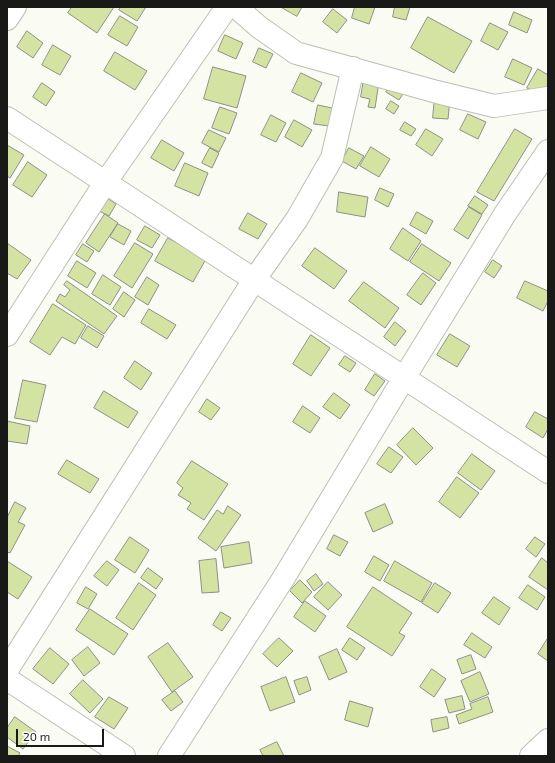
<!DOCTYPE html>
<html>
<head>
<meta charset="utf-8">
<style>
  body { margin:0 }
  #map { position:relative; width:555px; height:763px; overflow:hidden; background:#fafcf3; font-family:"Exo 2",sans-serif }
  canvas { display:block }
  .frame { position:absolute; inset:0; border:8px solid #191a17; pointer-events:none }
  .scale { position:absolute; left:16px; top:729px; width:88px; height:18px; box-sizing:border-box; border:2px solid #191a17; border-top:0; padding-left:5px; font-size:12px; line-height:14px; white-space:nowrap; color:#191a17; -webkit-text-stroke:3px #fff; paint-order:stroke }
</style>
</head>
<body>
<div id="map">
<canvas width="555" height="763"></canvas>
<div class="frame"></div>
<div class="scale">20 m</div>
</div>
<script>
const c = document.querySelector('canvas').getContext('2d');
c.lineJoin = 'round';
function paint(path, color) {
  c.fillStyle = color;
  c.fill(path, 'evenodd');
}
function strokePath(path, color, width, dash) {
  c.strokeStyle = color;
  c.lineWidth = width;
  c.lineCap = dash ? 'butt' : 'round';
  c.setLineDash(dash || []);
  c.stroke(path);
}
const building = new Path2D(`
  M72 7H114L97 33 68 13Z
  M121 7H146L137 21 119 10Z
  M281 7H302L297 16Z
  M355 7H375L369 24 352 18Z
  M395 7H410L406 20 393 17Z
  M333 9 347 20 337 33 323 22Z
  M514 12 532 20 527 33 509 25Z
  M120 16 138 27 127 46 108 35Z
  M428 17 472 41 454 73 411 48Z
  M490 23 508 32 498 50 481 41Z
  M27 31 43 43 33 58 17 47Z
  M225 35 243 43 236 59 218 51Z
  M53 45 71 56 60 75 42 65Z
  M259 48 273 54 266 68 253 62Z
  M115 52 147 71 135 90 104 71Z
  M513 59 532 68 524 85 505 77Z
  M213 67 246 76 237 108 204 99Z
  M538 69 548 75V88L543 97 527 88Z
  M301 73 322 83 313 102 292 92Z
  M364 79 379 82 375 108 368 107 370 99 361 97Z
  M393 82 406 89 399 100 386 92Z
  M42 83 55 92 46 106 33 97Z
  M435 97 450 99 448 119 433 118Z
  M391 101 399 106 394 114 386 109Z
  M318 105 332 108 329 126 314 124Z
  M220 107 237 113 229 134 212 128Z
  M468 114 486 122 478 139 460 130Z
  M271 115 286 123 276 142 261 135Z
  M294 120 312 130 302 147 285 137Z
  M405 122 416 129 411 136 400 130Z
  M426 129 443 139 432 156 416 145Z
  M515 129 532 139 494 201 477 192Z
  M209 130 226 138 219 152 202 143Z
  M162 140 184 153 174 171 151 158Z
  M7 145 24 155 10 178 7 176Z
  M371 147 390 159 379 177 360 166Z
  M210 148 219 153 212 168 202 163Z
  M349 148 364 156 356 169 342 161Z
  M28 162 47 175 32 197 13 185Z
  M185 163 208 173 199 196 175 186Z
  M380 188 394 194 388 207 375 200Z
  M339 192 368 197 365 217 337 212Z
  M475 196 488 205 482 214 468 206Z
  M107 198 116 204 109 216 99 211Z
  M469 207 482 215 468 239 454 230Z
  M417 212 433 221 426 234 410 225Z
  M248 213 267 224 258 239 239 229Z
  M105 214 118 223 99 252 86 243Z
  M118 224 131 231 124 245 110 237Z
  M145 226 160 235 152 248 137 240Z
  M403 228 421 241 408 261 390 249Z
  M168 238 206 259 193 282 155 261Z
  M7 243 31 260 17 279 7 273Z
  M135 243 153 254 132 288 114 276Z
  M83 244 94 251 87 262 76 255Z
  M422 244 451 263 439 281 410 262Z
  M315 248 347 271 334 289 302 266Z
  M493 260 502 266 494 278 485 272Z
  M77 261 96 273 87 288 68 276Z
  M423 273 436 283 421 305 407 295Z
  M103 275 121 287 110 305 92 294Z
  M147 277 159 285 148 305 135 297Z
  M67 281 117 316 104 334 56 301 60 294 65 297 70 290 64 285Z
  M525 281 548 291V301L543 311 517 298Z
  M364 282 399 308 385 328 349 301Z
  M124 292 135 300 124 317 113 309Z
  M53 304 86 325 75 344 62 337 50 355 30 342Z
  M149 309 176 325 167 339 141 323Z
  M395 322 406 331 395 346 384 337Z
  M88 326 104 336 97 348 81 338Z
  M450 334 470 346 457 367 437 355Z
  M311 335 330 348 311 376 293 364Z
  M345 356 356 363 350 372 339 365Z
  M135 361 152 373 141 390 124 378Z
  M375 374 385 381 374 396 365 390Z
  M23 380 46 385 37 422 15 418Z
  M104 391 138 412 128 428 94 408Z
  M334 393 350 405 340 419 323 407Z
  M207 399 220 408 211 420 199 412Z
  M303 406 320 418 310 433 293 422Z
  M535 412 548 419V429L543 438 526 427Z
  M7 421 30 426 27 444 7 441Z
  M413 428 433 448 416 465 397 445Z
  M389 447 403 457 391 473 377 464Z
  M472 454 495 471 481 490 458 473Z
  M67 460 99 479 90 493 58 474Z
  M192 461 228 484 204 520 187 509 191 503 178 495 183 488 177 483Z
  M457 477 479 493 460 518 439 502Z
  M15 502 26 508 18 522 25 525 10 553 7 552V518Z
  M385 504 393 523 373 532 365 513Z
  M228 506 241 515 216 551 198 538 217 510 223 514Z
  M334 535 348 542 340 556 327 549Z
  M130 537 149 550 135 573 115 560Z
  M535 537 545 544 536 557 526 549Z
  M249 542 252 563 224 568 221 547Z
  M374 556 389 565 380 581 365 572Z
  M542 558 548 563V590L529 577Z
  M216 559 219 592 202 593 199 561Z
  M7 561 32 577 18 599 7 592Z
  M107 561 119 570 107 586 94 576Z
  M395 561 432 583 421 602 384 581Z
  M148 568 163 579 156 589 141 578Z
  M316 574 323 584 314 591 307 581Z
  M300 580 312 592 302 603 290 591Z
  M328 582 342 595 328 610 314 597Z
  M139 583 156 595 133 630 116 618Z
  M435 583 451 593 438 613 422 603Z
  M528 585 545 597 537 610 519 598Z
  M86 587 97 594 88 609 77 603Z
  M373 587 412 613 399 633 405 636 392 656 347 627Z
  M494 597 510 608 499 625 482 613Z
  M305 601 326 616 315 632 294 617Z
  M90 609 128 634 114 655 76 630Z
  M221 612 231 618 222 631 213 625Z
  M472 633 492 647 485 658 464 645Z
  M279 638 293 651 277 667 263 654Z
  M350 638 365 648 357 660 342 650Z
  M548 638V661L538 654Z
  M168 643 193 677 172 692 148 657Z
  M88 647 100 663 84 676 72 660Z
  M50 648 69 664 53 684 33 669Z
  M337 649 347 672 329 680 319 657Z
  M471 655 476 669 462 674 457 660Z
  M432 669 446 679 434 697 420 687Z
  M480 672 489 694 470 702 461 681Z
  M286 677 295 702 270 711 261 687Z
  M307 677 311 690 299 695 294 681Z
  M83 680 103 699 90 713 70 694Z
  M175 691 183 702 171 711 162 700Z
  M462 696 465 709 449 713 445 700Z
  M109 697 128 708 114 729 95 717Z
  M488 697 493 712 459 724 456 715 472 709 470 704Z
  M350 701 373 708 368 727 345 720Z
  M15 717 36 732 23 749 7 737V728Z
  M447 717 449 728 433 732 431 720Z
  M277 742 284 756H263L260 750Z
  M7 746 20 753 18 756H7Z`);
paint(building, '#d4e2a2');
strokePath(building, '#8e9088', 1);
const minor = new Path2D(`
  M236 7 259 27 296 53 437 92 494 106 548 98
  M7 19 15 7
  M7 118 548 472
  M7 335 105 183 227 7
  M7 670 254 280 297 219 332 158 353 68
  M7 679 124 756
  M169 756 283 579 404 378 505 214 548 151
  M531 756 548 740`);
strokePath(minor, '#bcbfb6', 24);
strokePath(minor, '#fff', 22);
</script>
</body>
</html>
